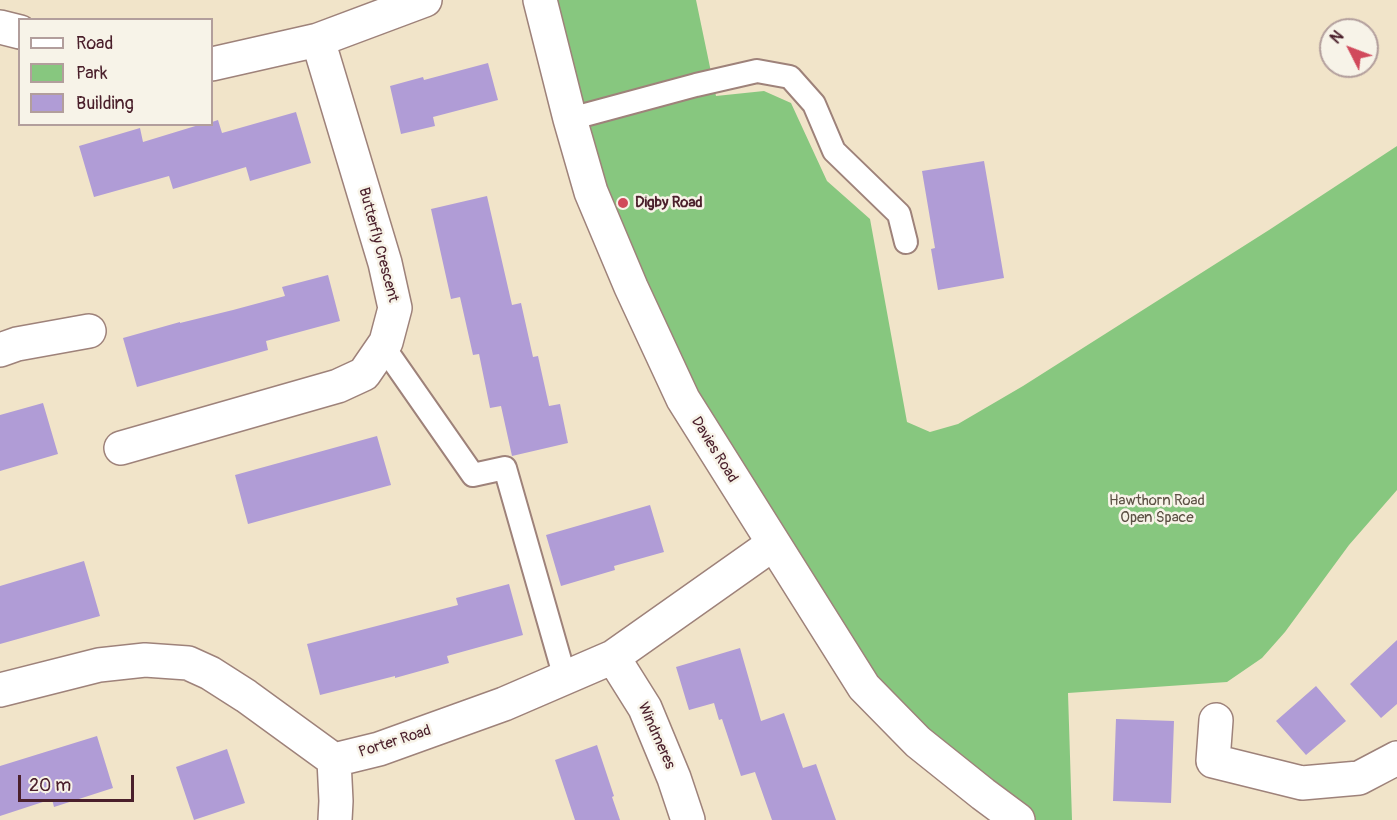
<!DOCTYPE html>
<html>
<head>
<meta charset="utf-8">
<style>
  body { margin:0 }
  #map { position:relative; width:1397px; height:820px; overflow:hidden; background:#f1e4c9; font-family:Pangolin,sans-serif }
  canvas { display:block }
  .legend { position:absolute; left:18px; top:18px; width:195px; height:108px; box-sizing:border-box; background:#f7f3e8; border:2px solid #b29e9c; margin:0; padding:8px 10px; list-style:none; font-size:18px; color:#4a1f2b }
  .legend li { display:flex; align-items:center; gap:12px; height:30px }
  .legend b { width:30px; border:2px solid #b29e9c }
  .north { position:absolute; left:1319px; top:18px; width:60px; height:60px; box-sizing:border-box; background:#f7f3e8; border:2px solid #b29e9c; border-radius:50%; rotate:312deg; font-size:16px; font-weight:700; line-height:24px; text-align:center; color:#4a1f2b }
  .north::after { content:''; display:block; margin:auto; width:21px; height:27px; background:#d1495b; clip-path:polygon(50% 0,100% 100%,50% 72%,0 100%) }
  .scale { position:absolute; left:18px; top:775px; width:116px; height:27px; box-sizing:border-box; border:3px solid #4a1f2b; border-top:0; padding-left:8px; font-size:18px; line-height:21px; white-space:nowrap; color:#4a1f2b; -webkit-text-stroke:4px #f7f3e8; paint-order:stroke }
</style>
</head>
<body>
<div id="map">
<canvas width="1397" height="820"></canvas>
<ul class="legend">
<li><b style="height:8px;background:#fff"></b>Road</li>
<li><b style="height:16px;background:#87c77f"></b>Park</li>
<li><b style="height:16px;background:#b09cd6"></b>Building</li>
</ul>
<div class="north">N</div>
<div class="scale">20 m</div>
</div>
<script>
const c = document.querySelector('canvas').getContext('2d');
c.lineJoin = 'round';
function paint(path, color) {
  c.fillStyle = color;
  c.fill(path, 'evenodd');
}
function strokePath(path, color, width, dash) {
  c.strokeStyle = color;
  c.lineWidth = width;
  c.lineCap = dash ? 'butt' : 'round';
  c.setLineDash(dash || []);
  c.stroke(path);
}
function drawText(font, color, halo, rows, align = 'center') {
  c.font = font + ' Pangolin,sans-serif';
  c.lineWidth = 5;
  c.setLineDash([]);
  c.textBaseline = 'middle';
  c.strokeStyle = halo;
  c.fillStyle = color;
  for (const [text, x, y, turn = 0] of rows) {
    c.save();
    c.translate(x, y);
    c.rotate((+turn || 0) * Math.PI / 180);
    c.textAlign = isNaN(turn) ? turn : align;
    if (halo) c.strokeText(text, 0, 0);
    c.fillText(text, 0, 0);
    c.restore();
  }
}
paint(new Path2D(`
  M540 0H696L716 96 764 91 791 103 827 181 870 219 907 422 930 432 958 424 1023 386 1269 230 1397 146V490L1349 545 1285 632 1262 658 1227 682 1068 693 1072 820H1018L918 742 631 287Z`), '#87c77f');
paint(new Path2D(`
  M488 63 498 100 433 117 435 126 401 134 390 86 423 77 424 80Z
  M296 112 311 163 250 181 246 167 173 189 169 176 94 197 79 146 140 128 143 142 202 124H212V122L218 120 222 133Z
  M984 161 1004 278 938 290 931 249 935 248 922 171Z
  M487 196 512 305 521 303 533 357 538 356 549 406 560 404 568 443 512 456 501 406 490 408 479 354 473 355 460 297 451 299 431 209Z
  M328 275 340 321 266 341 268 350 137 387 123 338 180 322V323L233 310 285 296 282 287Z
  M43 403 58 454 0 471V415Z
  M377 436 391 485 248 524 235 475Z
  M650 505 664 552 614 566 615 570 561 586 546 535Z
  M84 561 100 616 0 644V586Z
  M509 584 523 635 447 656 449 663 395 678V676L320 695 307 644 458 605 456 598Z
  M1397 640V704L1381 718 1350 684Z
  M740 648 761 721 784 713 803 768 816 764 836 820H772L755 772 741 776 722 719 719 720 714 703 689 710 676 667Z
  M1316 686 1346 721 1306 755 1276 721Z
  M1116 719 1174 721 1171 803 1113 801Z
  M97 736 113 788 54 807 52 799 0 816V766Z
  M597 745 614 796 612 797 620 820H575L555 760Z
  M227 749 245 803 194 820 176 767Z`), '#b09cd6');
const service = new Path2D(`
  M570 119 696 85 757 71 790 77 814 104 834 151 899 214 906 242
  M383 346 473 475 505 468 565 678`);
const minor = new Path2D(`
  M0 27 20 32
  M212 64 318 40 425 0
  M0 350 17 344 89 331
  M121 448 338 386 364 374 386 342 395 308 385 263 318 40
  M613 657 645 708 674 778 688 820
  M0 690 99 665 145 660 188 663 210 673 246 696 334 760 379 749 504 704 613 657 773 544
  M1216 720 1213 761 1302 783 1359 778 1397 758
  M334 760 336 801 335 820`);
const tertiary = new Path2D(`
  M540 0 570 119 591 192 631 287 683 399 864 687 918 742 983 794 1018 820`);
strokePath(service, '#9e827a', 26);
strokePath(minor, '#9e827a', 36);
strokePath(tertiary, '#9e827a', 36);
strokePath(service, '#fff', 22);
strokePath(minor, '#fff', 33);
strokePath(tertiary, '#fff', 33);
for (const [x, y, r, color] of [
  [623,203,6,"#d1495b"]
]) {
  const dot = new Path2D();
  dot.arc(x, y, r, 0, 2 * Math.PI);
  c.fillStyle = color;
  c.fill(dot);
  strokePath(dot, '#f7f3e8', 2);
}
drawText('bold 15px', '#4a1f2b', '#f7f3e8', [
  ["Digby Road",635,203]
], 'left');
drawText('15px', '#4a1f2b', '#f7f3e8', [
  ["Butterfly Crescent",378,245,75],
  ["Davies Road",714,450,58],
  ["Windmeres",656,736,66],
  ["Porter Road",395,742,-18]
]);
drawText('15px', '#5c5144', '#f7f3e8', [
  ["Hawthorn Road",1157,501],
  ["Open Space",1157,518]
]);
</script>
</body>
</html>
